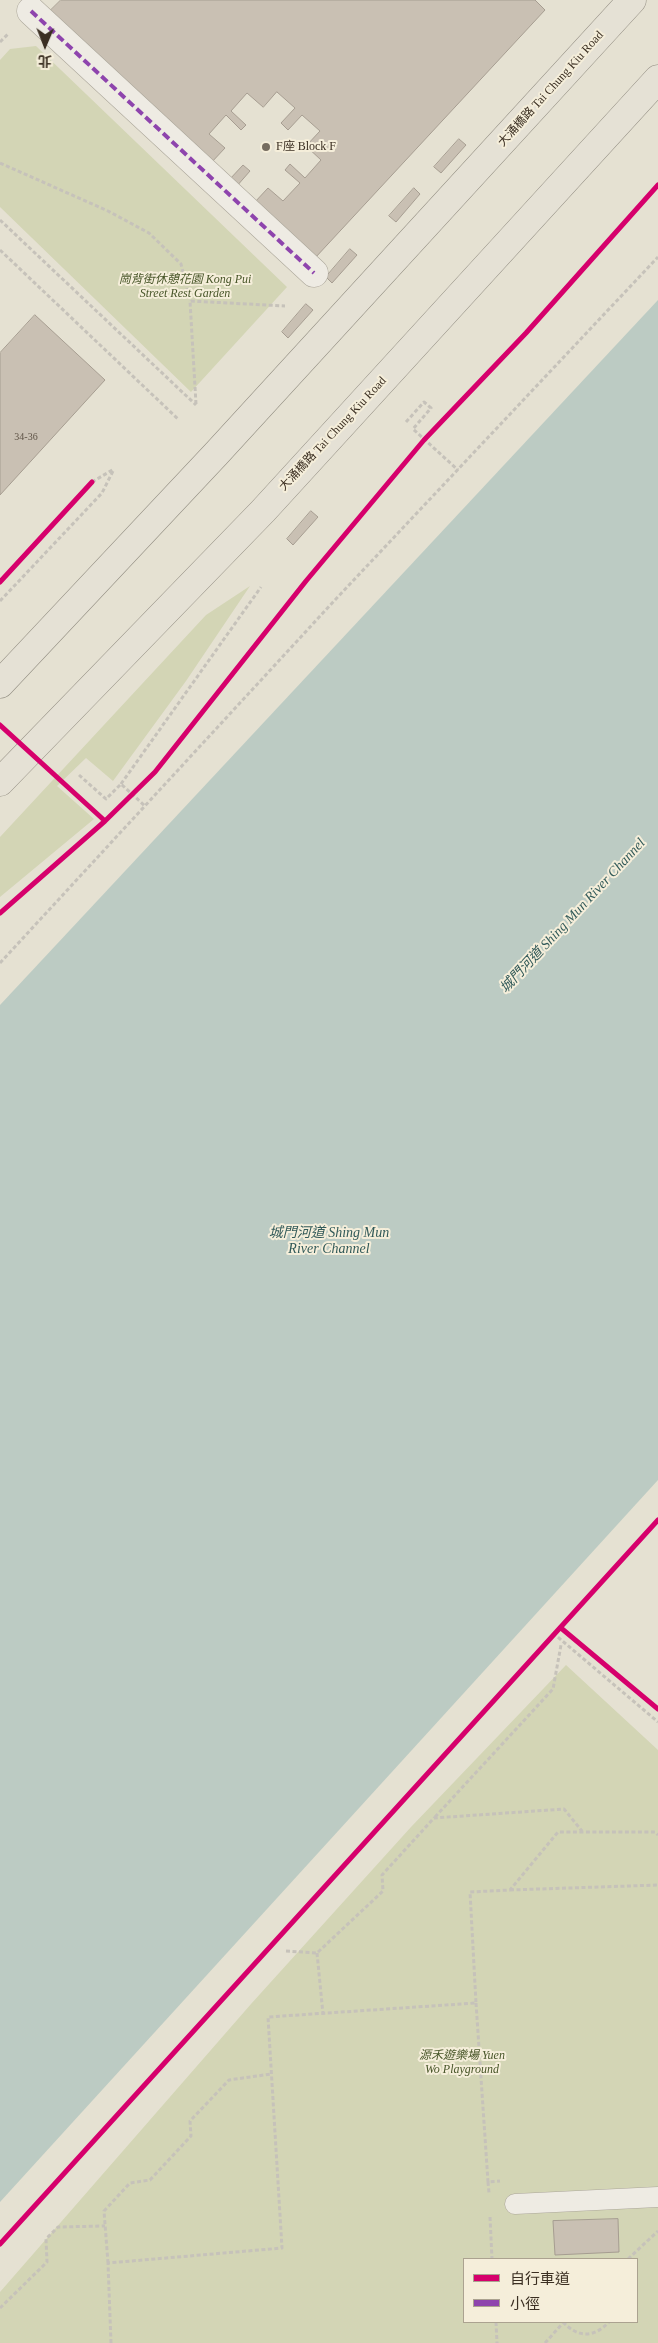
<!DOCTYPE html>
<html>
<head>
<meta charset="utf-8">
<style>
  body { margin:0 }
  #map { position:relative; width:658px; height:2343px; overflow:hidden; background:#e5e1d2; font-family:"Times New Roman","Noto Sans TC",serif }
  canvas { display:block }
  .legend { position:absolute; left:463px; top:2258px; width:175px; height:65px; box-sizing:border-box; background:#f5eeda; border:1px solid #aba290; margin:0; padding:6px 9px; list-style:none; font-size:15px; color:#3b2f22 }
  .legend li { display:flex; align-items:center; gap:10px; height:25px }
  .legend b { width:25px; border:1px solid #aba290 }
  .north { position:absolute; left:20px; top:20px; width:50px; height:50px; -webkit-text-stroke:4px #f5eeda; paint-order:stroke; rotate:181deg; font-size:14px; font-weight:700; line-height:20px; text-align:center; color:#3b2f22 }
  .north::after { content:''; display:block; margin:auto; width:18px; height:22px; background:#3b2f22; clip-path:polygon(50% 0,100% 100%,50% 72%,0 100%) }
</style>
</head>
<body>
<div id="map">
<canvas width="658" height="2343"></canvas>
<ul class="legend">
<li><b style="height:6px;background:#d6006c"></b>自行車道</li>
<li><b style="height:6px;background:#8e44ad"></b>小徑</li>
</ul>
<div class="north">北</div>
</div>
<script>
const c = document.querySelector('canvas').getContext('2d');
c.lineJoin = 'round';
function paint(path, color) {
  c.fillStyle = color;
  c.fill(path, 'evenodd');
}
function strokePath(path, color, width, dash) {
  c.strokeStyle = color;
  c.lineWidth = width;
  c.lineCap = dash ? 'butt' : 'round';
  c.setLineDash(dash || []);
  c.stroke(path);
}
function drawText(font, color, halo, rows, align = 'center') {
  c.font = font + ' "Times New Roman","Noto Sans TC",serif';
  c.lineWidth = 4;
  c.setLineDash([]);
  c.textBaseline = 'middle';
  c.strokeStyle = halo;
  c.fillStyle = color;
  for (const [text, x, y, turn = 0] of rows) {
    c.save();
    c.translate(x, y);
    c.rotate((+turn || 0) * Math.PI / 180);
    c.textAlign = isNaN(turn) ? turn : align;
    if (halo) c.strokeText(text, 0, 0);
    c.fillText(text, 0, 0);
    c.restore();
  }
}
paint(new Path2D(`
  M36 46 287 287 191 392 0 207V60L10 49Z
  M250 586 186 681 113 781 86 758 57 786 94 819 0 897V837L206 615Z
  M566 1665 658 1750V2343H0V2292L251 2004 411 1827ZM464 2259H637V2322H464Z`), '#d3d5b5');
paint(new Path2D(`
  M658 300V1480L0 2202V1005Z`), '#bccbc3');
const building = new Path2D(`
  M61 0H535L545 10 315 258 47 14Z
  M277 92 295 108 281 123 288 130 302 115 320 131 306 146 321 160 305 178 290 164 285 170 300 183 283 201 268 188 254 203 236 187 250 171 243 165 229 180 210 164 225 148 209 134 226 115 241 130 246 125 231 111 247 93 263 107Z
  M459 139 466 145 441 173 434 167Z
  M414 188 420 194 396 222 389 216Z
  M350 249 357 255 332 283 326 277Z
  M306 304 313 310 288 338 282 332Z
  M35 315 105 380 0 495V353Z
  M311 511 318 517 293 545 287 539Z
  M618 2219 619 2252 555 2255 553 2221Z`);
paint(building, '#c9c0b3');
strokePath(building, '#a69d91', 1);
const lane = new Path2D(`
  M515 2204 658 2197`);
const street = new Path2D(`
  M31 11 314 273`);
const primary = new Path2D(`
  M0 684 216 454 632 0
  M0 782 263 511 658 79`);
strokePath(lane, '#aba69a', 21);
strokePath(street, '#aba69a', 29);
strokePath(primary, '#918c81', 29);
strokePath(new Path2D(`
  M0 42 9 33
  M0 163 108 211 149 233 181 264 190 301
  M0 220 196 405
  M0 250 178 419
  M196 404 190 301 285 306
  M406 422 424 402 431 408 413 429 458 470
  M92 482 114 469
  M0 601 102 493 114 469
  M79 775 106 799 121 784 145 806
  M121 784 261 587
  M0 963 334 601 658 257
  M553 1633 658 1722
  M435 1817 553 1689 561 1645
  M510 1890 658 1885
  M286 1951 317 1953 383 1891 382 1875 434 1818 564 1809 582 1831
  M317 1953 323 2014
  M476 2003 488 2182 500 2181
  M488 2182 489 2193
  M490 2217 492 2259
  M628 2259 658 2231
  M108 2263 104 2211 130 2183 150 2180 191 2136 190 2121 229 2080 271 2074
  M0 2308 47 2262 46 2239 58 2227 105 2226
  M496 2322 497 2343
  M563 2322C578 2338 594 2338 609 2322
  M111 2343 108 2263 282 2248 268 2017 476 2003 470 1892 510 1890 558 1832H655L658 1835
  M545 2343 563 2323`), '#c6c2ba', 3, [4, 2.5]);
strokePath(lane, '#eeebe3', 20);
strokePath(street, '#eeebe3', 28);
strokePath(primary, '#e5e1d5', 28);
strokePath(new Path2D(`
  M31 11 314 273`), '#8e44ad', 4, [8, 4]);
strokePath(new Path2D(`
  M0 582 92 482
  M0 725 105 821
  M0 913 105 821 155 772 306 581 424 440 526 333 658 185
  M561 1628 658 1709
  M0 2244 658 1520`), '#d6006c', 5);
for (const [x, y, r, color] of [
  [266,147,5,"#766d60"]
]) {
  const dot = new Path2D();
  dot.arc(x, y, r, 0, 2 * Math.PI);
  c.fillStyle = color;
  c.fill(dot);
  strokePath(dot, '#f5eeda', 2);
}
drawText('10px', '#5e5346', null, [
  ["34-36",26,437]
]);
drawText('12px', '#3b2f22', '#f5eeda', [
  ["大涌橋路 Tai Chung Kiu Road",551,89,-48],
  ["大涌橋路 Tai Chung Kiu Road",333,434,-47]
]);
drawText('12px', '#3b2f22', '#f5eeda', [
  ["F座 Block F",276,147]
], 'left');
drawText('italic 12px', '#485629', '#f5eeda', [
  ["崗背街休憩花園 Kong Pui",185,280],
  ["Street Rest Garden",185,294],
  ["源禾遊樂場 Yuen",462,2056],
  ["Wo Playground",462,2070]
]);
drawText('italic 14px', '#325a59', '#f5eeda', [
  ["城門河道 Shing Mun River Channel",573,916,-47],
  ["城門河道 Shing Mun",329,1233],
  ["River Channel",329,1249]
]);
</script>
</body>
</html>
